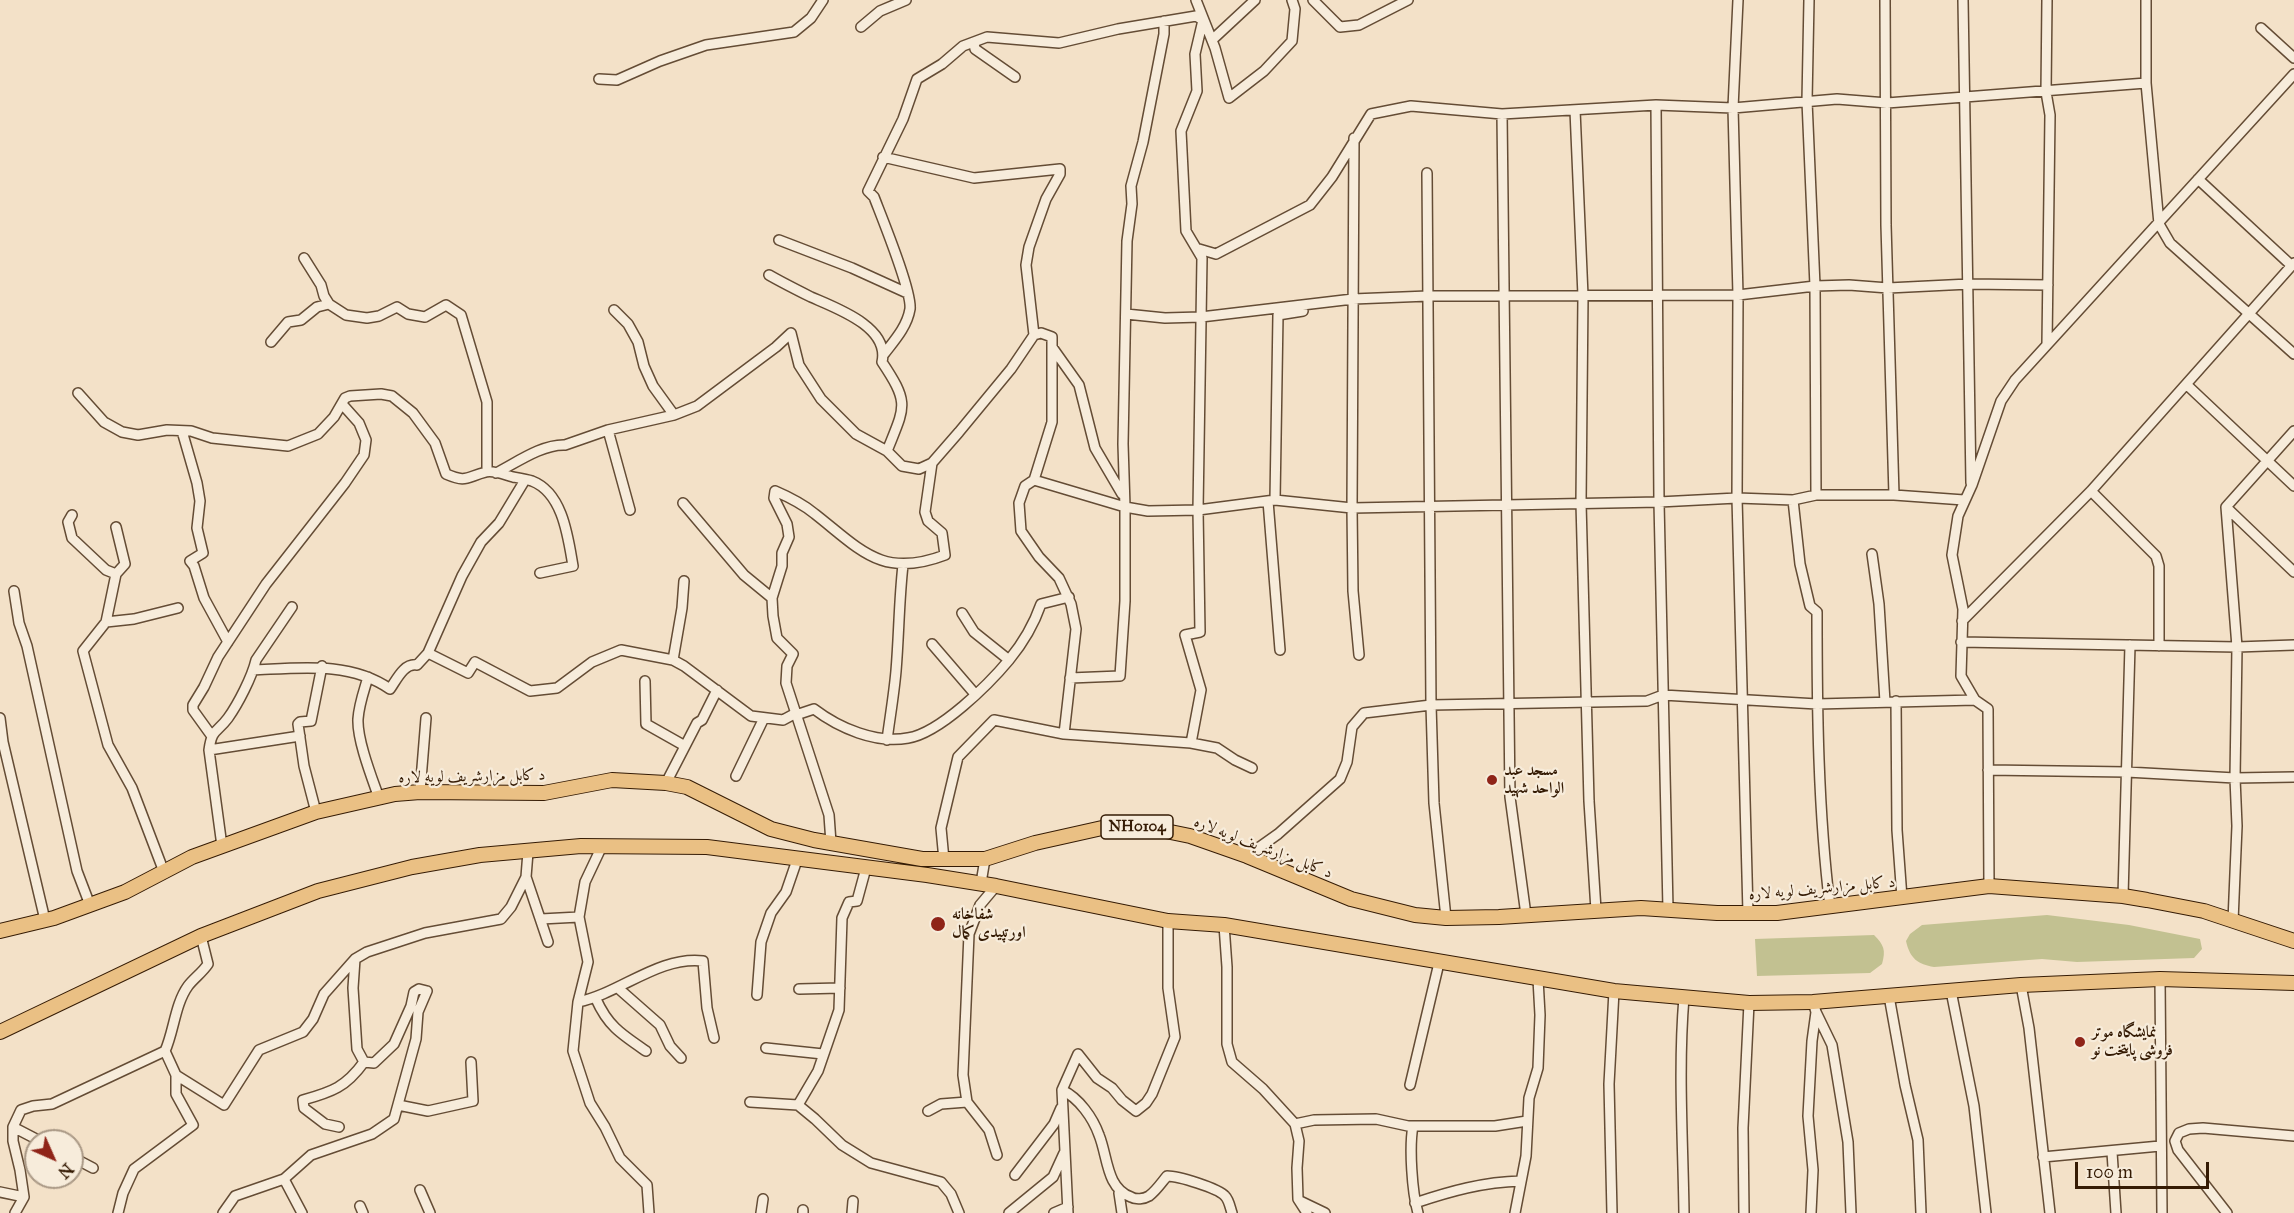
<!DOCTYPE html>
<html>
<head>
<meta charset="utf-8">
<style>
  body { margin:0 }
  #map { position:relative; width:2294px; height:1213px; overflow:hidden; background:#f3e1c8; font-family:"IM FELL Great Primer",serif }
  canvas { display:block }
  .north { position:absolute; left:24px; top:1129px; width:60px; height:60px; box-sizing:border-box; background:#f7ecdb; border:2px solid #a99885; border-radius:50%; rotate:135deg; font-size:16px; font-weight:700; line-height:24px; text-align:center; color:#351b04 }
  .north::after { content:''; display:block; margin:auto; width:21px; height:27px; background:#8f2418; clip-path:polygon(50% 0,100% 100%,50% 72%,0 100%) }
  .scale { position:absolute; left:2075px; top:1162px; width:134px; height:27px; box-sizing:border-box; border:3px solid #351b04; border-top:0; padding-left:8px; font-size:18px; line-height:21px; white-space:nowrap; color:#351b04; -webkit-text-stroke:4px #f7ecdb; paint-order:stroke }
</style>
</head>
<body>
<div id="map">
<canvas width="2294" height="1213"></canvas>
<div class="north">N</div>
<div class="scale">100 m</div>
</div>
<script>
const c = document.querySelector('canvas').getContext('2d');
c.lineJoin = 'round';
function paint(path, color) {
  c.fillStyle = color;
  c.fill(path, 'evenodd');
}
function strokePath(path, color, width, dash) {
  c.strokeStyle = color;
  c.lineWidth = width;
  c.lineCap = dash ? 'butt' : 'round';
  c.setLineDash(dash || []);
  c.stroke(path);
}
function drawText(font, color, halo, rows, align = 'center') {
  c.font = font + ' "IM FELL Great Primer",Amiri,serif';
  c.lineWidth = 4.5;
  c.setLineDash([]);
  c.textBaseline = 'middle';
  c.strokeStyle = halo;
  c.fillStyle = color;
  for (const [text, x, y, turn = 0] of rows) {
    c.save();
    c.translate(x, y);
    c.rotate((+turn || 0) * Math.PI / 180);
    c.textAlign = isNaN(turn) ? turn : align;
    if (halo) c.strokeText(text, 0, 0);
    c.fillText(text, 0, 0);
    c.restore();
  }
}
paint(new Path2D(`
  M2047 915 2129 925 2200 939 2202 949 2194 958 2077 962 2042 959 1934 967C1918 964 1910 959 1906 941L1910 934 1922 925Z
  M1874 935C1884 945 1886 950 1882 964L1870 973 1757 976 1755 939Z`), '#c2c191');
const minor = new Path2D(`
  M1196 0 1215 48 1229 98 1264 71 1292 41 1295 9 1292 0
  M1313 0 1340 27 1359 25 1408 0
  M1738 0 1733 108 1738 295 1737 498 1748 913
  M1809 0 1807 101 1815 286 1816 495
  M1885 0 1886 225 1894 495
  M1963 0 1971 483
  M2146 0V83L2159 224 2170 243 2294 354
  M861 27 880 11 906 0
  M2261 28 2294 58
  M1212 40 1255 0
  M974 43 975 49 1015 77
  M599 79 617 80 660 61 706 45 794 32 811 18 823 0
  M1656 105 1659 502 1668 909
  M1575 110 1583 296 1581 503 1589 801 1596 910
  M1502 114 1510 797 1526 915
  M1354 138 1352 508 1353 591 1359 655
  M883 157 974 178 1060 169V174L1046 199 1029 247 1026 265 1034 335
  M1427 173 1431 705 1434 803 1446 918
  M2198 179 2292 266
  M779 240 852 268 907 293
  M1199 249 1216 254 1310 205 1332 177 1371 114 1411 106 1502 114 1656 105 1733 108 1837 99 1887 103 2146 83
  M304 258 321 285 324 296 329 304 346 315 367 318 379 316 397 307 408 314 425 317 446 305 461 315 487 402V471
  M769 275C783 283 797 290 811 297 836 308 890 327 882 362 910 404 905 406 887 451
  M614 310 628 324 638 342 644 366 653 386 674 415 697 406 776 347 791 333 799 365 821 399 856 434 887 451 902 466 919 469 932 463 959 432 1011 369 1034 335 1041 333 1052 337V422L1034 480 1025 486 1019 503 1021 531 1039 557 1059 578 1071 604 1076 629 1064 734
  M1126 314 1165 318 1201 317 1353 299 1428 296 1738 295 1815 286 1849 285 1888 288 1969 284 2048 285
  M271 342 288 322 301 320 317 307 329 304
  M2047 344 2050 115 2046 92 2047 0
  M1052 347 1079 385 1095 448 1122 494
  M884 354C894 341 907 327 910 309 912 291 882 218 874 197L868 191 903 119 917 79 942 64 963 46 987 37 1059 43 1118 29 1196 16 1203 20 1195 54 1197 91 1181 131 1186 231 1202 258 1198 510 1200 632 1185 635 1201 690 1191 743
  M2187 385 2294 486
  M78 393 104 422 122 432 138 435 167 430 191 431 212 438 288 446 318 434 334 417 345 398 350 396 381 394 392 396 413 413 435 443 446 474C467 483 466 477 486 472 494 470 505 475 513 477 519 478 526 479 532 481 563 493 568 537 573 566L540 573
  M608 430 630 510
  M182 431 197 483 200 501 197 528 203 553 190 561 194 566 204 598 228 642
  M496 473C516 463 542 444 565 445L608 430 674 415
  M1034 480 1125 507 1148 511 1198 510 1275 500 1352 508 1659 502 1737 498 1793 500 1816 495H1894L1964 500
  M2091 491 2156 556 2159 566V646
  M1275 500 1278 315 1303 311
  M1793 500 1800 564 1810 606 1817 612C1817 710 1818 809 1830 907
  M1268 501 1280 650
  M683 503 744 575 772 598
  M2226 507 2294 572
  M72 515 68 522 72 538 106 570 116 574
  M116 527 125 564 116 574 106 622 83 651 108 745 132 788 164 872
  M1872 554 1879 604 1885 702
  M14 591 19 623 27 646 77 871 90 905
  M962 613 974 632 1009 660
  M1962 621 2091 491 2294 263
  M106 622 134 619 178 608
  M1961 642 2237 647 2294 645
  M932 644 975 694
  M428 653 468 673 475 662 530 691 557 688 592 662 621 650 673 660 684 666 751 716 783 720 796 713
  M673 660 682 608 684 581
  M253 670C299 668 350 661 390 689 397 679 404 663 417 665L428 653 462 576 481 542 499 523 525 480
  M368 677C364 691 359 704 358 719 357 740 372 778 379 798
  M1070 678 1120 676 1125 601V507L1123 444 1127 241 1132 204 1131 186 1143 142 1164 34V21
  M645 681 646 724 685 746
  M1896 701 1897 830 1902 898
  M796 715 814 709C839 728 876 744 908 738 940 733 989 684 1009 660 1023 643 1034 624 1041 604L1069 597
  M0 718 3 742 45 920
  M211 735 193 710V705L204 687 218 657 266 584 345 483 364 455 366 440 359 423 342 404
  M887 740C890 717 894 694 896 671 899 635 899 600 903 565
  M209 750 300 736
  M1988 770 2127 772 2235 778 2294 777
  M736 776 764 718
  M666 783 697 723 702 720 717 690
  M420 792 426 718
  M316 812 304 766 298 724 300 722 311 721 322 666
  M831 843 829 815 786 683 787 666 793 654 777 638 773 616 772 598 782 566V553L789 537 787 524 774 498 775 491C789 497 803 504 815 514 861 550 882 579 945 555L942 533 928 521 925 512 932 463
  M222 846 209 750C212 728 217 733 228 718 238 704 252 677 256 660L292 607
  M602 846 585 882 579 917 588 962 578 1002 573 1051 590 1103 605 1127 620 1158 647 1185 649 1213
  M528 852 526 877 548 942
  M1247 856 1278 834 1340 779 1347 762 1352 727 1364 713 1431 705 1647 701 1663 695 1817 704 1975 700
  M944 860 941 828 958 757 994 720 1064 734 1191 743 1217 748 1235 760 1252 768
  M981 883 985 859
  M996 886 980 905 969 934 963 1075 967 1102 989 1130 997 1155
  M1989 886 1988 709 1975 700 1961 676 1963 609 1952 555 1958 516 1972 485 2001 401 2015 380 2294 74
  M2123 896 2130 645
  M541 919 579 917
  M2233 921 2237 826 2235 778 2237 647 2226 507 2294 431
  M1224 925 1227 967V1044L1232 1062 1263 1089 1295 1124 1299 1141 1297 1168 1298 1199 1307 1213
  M2160 979 2162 1213
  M2021 985 2029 1028 2050 1213
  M618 988 660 1025 670 1046 681 1058
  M799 989 840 988
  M1951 991 1974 1106 1986 1213
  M757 995 761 942 771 913 786 892 797 860
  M1889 996 1905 1085 1918 1140 1921 1213
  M1684 997C1678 1069 1683 1141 1684 1213
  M596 999C608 1026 621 1034 646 1051
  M578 1002C621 993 658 956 703 961L707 1008 714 1038
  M1816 1012 1832 1045 1848 1142 1851 1213
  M766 1048 823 1054
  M165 1051 176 1075 224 1105 259 1050 303 1032 313 1019 324 994 355 959 367 952 425 933 501 919 511 907 526 877
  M1410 1085 1439 963
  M1062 1090C1079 1098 1093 1118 1099 1135 1108 1157 1106 1188 1131 1197 1136 1200 1144 1199 1149 1196 1156 1191 1162 1182 1167 1176 1178 1176 1218 1188 1225 1196 1229 1200 1230 1207 1232 1213
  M750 1102 798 1105 815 1119 842 1145 871 1163 941 1182 951 1194 959 1213
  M398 1105 428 1111 473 1101 471 1062
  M798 1105 818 1071 839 1010 842 918 849 902 857 901 866 868
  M928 1111 941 1104 967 1102
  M1295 1124 1314 1120 1376 1119 1408 1126H1495L1527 1121
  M1413 1126C1409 1147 1412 1192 1418 1213
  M13 1127 40 1141
  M339 1127 325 1124 304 1108 303 1100C332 1092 346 1087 364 1062
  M2112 1152 2116 1213
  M72 1157 93 1168
  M2043 1157 2160 1146
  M1015 1175 1054 1124 1061 1108
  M284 1179 302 1213
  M420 1190 430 1213
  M0 1192 24 1197 20 1170 13 1141V1127L21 1110 33 1106 52 1104 165 1051C174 1031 175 1004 188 986 194 978 202 973 208 964L201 936
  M1119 1193 1122 1213
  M1300 1201 1325 1213
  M1415 1203C1451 1191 1483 1182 1521 1181
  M360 1206 363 1213
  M803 1210V1213
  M15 1213 24 1197
  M118 1213 123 1193 134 1169 193 1125 176 1094V1075
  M223 1213 235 1196 284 1179 311 1155 372 1134 394 1119 416 1039 418 1012 427 991 419 989 414 992 411 1006 394 1044 374 1063 364 1062 357 1049 353 988 355 959
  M761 1213 763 1199
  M852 1213 853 1201
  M1009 1213 1053 1177 1064 1153
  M1054 1213 1068 1207
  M1068 1213 1062 1090 1078 1054 1097 1078 1112 1088 1122 1100 1136 1111 1146 1103 1152 1094 1175 1037 1168 988V921
  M1515 1213 1526 1156 1529 1098 1538 1068 1540 1015 1538 979
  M1612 1213 1609 1084 1614 991
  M1744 1213 1743 1128 1749 1003
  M1811 1213 1813 1170 1808 1116 1812 1041 1816 1012 1813 1002
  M2227 1213 2178 1150 2175 1141 2179 1133 2189 1129 2203 1128 2294 1136`);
const highway = new Path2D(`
  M0 931 54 918 125 892 192 857 316 812 395 794 420 792 544 793 612 780 666 783 687 787 771 829 814 840 922 859H985L1035 843 1111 826 1151 828 1190 836 1247 856 1351 899 1415 915 1446 918 1499 917 1641 908 1717 913H1777L1989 886 2123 896 2147 900 2204 911 2294 941
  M0 1032 201 936 318 891 412 867 480 855 581 846 707 847 927 875 996 886 1168 921 1224 925 1614 991 1749 1003 1813 1002 2021 985 2160 979 2294 983`);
strokePath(minor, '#644c35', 12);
strokePath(highway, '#351b04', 16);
strokePath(minor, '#f7ecdb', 9);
strokePath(highway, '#eac084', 14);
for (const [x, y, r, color] of [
  [1492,780,6,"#8f2418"],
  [938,924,8,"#8f2418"],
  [2080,1042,6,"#8f2418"]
]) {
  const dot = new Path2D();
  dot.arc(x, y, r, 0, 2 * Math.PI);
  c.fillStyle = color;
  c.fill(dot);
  strokePath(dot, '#f7ecdb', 2);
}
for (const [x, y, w] of [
  [1137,827,72]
]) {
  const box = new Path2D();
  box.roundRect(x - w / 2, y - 12, w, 24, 4.5);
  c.fillStyle = '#f7ecdb';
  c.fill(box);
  strokePath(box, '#351b04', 1.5);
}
drawText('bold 15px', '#351b04', null, [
  ["NH0104",1137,827]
]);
drawText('bold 16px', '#351b04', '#f7ecdb', [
  ["مسجد عبد",1504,771],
  ["الواحد شهید",1504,789],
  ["شفاخانه",952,915],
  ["اورتپیدی کمال",952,933],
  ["نمایشگاه موتر",2092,1033],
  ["فروشی پایتخت نو",2092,1051]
], 'left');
drawText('16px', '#351b04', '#f7ecdb', [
  ["د کابل مزارشریف لویه لاره",472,777,-1],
  ["د کابل مزارشریف لویه لاره",1263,848,21],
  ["د کابل مزارشریف لویه لاره",1822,889,-5]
]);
</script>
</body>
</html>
